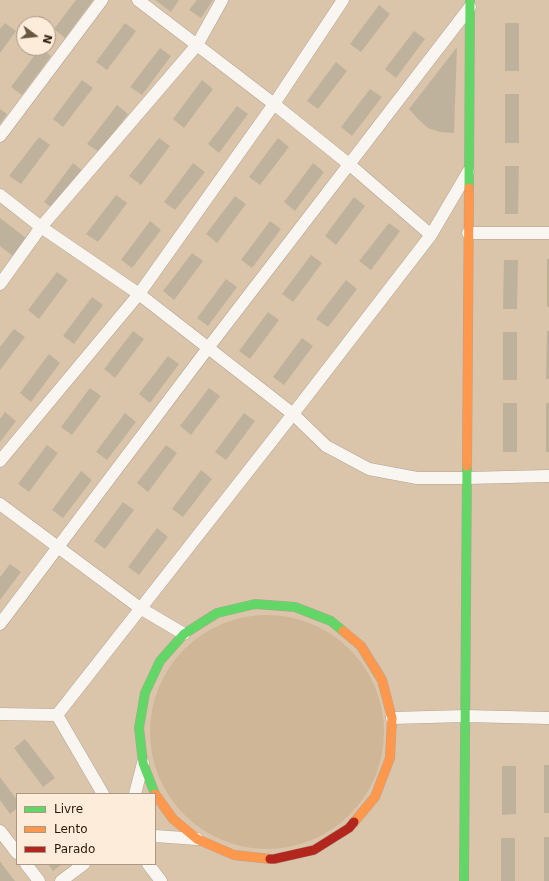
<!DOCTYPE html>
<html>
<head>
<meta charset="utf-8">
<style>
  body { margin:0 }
  #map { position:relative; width:549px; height:881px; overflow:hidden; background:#dac5ab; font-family:"DejaVu Sans",sans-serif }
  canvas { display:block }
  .legend { position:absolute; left:16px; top:793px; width:140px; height:72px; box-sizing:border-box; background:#fcecd9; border:1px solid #a89885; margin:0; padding:5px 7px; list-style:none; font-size:12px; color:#2a1b08 }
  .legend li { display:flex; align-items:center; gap:8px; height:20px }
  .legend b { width:20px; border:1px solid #a89885 }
  .north { position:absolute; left:16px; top:16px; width:40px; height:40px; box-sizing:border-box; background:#fcecd9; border:1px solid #a89885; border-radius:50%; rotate:105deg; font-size:11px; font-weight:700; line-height:16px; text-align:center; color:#2a1b08 }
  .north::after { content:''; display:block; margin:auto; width:14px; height:18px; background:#685641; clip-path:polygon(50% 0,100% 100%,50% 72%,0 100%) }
</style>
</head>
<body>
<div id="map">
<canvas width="549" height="881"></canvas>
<ul class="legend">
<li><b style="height:5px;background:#63d668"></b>Livre</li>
<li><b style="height:5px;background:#ff974d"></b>Lento</li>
<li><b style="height:5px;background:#b3261e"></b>Parado</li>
</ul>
<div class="north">N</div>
</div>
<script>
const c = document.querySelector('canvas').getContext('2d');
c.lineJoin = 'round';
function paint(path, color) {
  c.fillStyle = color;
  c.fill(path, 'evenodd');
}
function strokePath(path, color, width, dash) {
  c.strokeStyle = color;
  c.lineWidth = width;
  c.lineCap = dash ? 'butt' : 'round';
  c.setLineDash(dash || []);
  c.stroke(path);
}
paint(new Path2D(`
  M150 732a117 117 0 1 1 234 0a117 117 0 1 1-234 0Z`), '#cfb697');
paint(new Path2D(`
  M76 0H93L65 38 54 29Z
  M155 0H179L171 12Z
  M197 0H213L201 18 189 10Z
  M379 5 390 14 361 52 350 44Z
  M5 23 16 31 0 53V29Z
  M125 23 136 31 107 70 96 62Z
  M505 23H519V71H505Z
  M414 31 425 39 396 78 385 69Z
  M457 47 454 133 440 132 428 128 418 119 409 109Z
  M40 48 51 56 22 95 11 87Z
  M160 48 171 56 142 95 130 87Z
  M336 62 347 71 318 109 307 101Z
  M82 80 93 88 63 127 53 119Z
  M202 80 213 89 184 128 173 119Z
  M370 89 382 97 352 136 341 127Z
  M505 94H519V143H505Z
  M117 105 128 114 99 152 87 144Z
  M237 106 248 114 219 153 208 144Z
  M0 109 7 114 0 124Z
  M39 137 50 145 21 184 9 176Z
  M159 138 170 146 141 185 129 176Z
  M278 138 289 147 260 185 249 177Z
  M73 163 84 172 55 210 44 202Z
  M193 163 205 172 175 210 164 202Z
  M313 163 324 172 295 211 284 202Z
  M505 166H519L518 214H505Z
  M116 195 127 203 98 242 86 234Z
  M235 196 246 204 217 243 206 234Z
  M354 197 365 206 336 245 325 236Z
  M0 218 26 238 13 256 0 246Z
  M150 221 161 230 132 268 121 260Z
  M270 221 281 229 252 268 241 260Z
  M389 223 400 231 371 270 359 261Z
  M192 253 203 261 174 300 163 291Z
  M311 255 322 263 293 302 282 294Z
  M547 259H549V307H547Z
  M504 260H518L517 309H503Z
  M57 272 68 280 39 319 28 310Z
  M226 279 237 287 208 326 197 318Z
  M346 280 357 289 328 327 316 319Z
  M92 297 103 305 74 344 63 336Z
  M268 312 279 320 250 359 239 351Z
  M14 329 25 337 0 370V347Z
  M133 331 144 339 115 378 104 369Z
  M547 331H549V379H546Z
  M503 332H517V380H503Z
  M302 338 313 346 284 385 273 377Z
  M49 354 60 363 31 402 20 393Z
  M168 356 179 364 150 403 139 394Z
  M90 388 101 396 72 435 61 427Z
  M209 388 220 396 191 435 180 426Z
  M503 403H517V452H503Z
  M546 403H549V452H546Z
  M5 412 16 421 0 442V419Z
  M125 413 136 422 107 460 96 452Z
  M244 413 255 421 226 460 215 452Z
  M47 445 58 453 29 492 18 484Z
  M166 445 177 453 148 492 137 483Z
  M201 470 212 479 183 517 172 509Z
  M81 471 92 480 63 518 52 510Z
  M123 502 134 510 105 549 94 541Z
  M157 528 168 537 139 575 128 567Z
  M10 564 21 572 0 600V577Z
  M25 739 55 778 43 787 14 748Z
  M544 765H549V813H544Z
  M502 766H516V814L502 815Z
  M0 777 17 800V808L10 814 0 800Z
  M544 837H549V881H544Z
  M501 838H515V881H501Z
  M0 861 4 867 15 881H0Z
  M48 864H62L53 871Z`), '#bfb29c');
const street = new Path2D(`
  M138 0 274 104 350 165 431 235
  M0 136 102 0
  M0 195 41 227 139 294 293 414 326 446 369 469 417 478H467L549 476
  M468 233H549
  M0 284 41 227 197 45 222 0
  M0 461 139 294 274 104 343 0
  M0 504 140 608 184 634
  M0 624 208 348 470 7
  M0 714 57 715
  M57 715 293 414 431 235 468 172
  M57 715 103 794
  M392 718 465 716 549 718
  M135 794 143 763
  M0 831 17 853
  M155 836 197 839
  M26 864 39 881
  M148 864 161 881
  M61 881 84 864`);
const fast = new Path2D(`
  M469 188 470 0
  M155 794 143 763 139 728 145 693 160 661 184 634 217 613 255 604 295 607 331 621 343 631
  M464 881 467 466`);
const slow = new Path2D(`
  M467 466 469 188
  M343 631 361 646 382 680 392 718 390 758 375 797 354 822
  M155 794 173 819 197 839 234 855 270 859`);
const jam = new Path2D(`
  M270 859H274L314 850 349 828 354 822`);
strokePath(street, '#b4a38f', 13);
strokePath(fast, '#b4a38f', 10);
strokePath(slow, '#b4a38f', 10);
strokePath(jam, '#b4a38f', 10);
strokePath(street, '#f9f6f2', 12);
strokePath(fast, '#63d668', 9);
strokePath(slow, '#ff974d', 9);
strokePath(jam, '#b3261e', 9);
</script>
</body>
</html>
